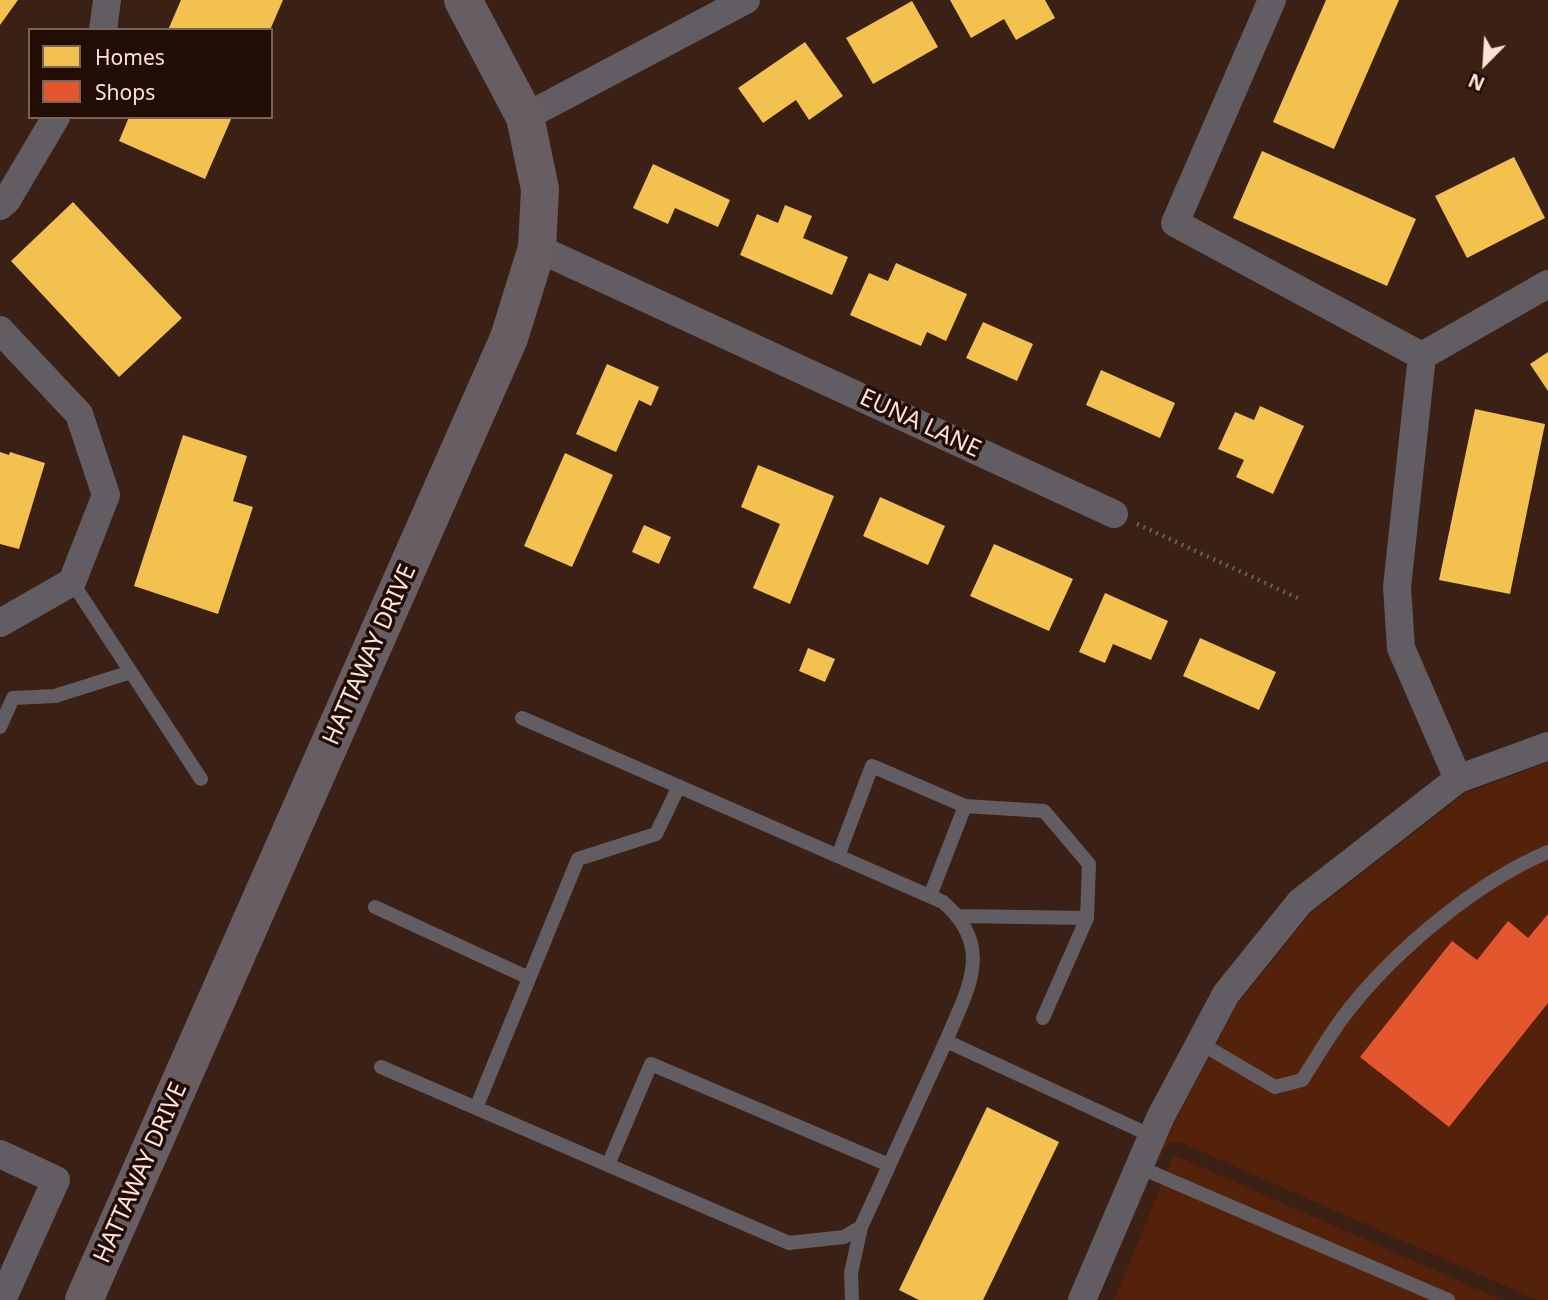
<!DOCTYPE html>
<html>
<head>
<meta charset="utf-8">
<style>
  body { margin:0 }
  #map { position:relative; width:1548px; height:1300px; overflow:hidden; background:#3b2015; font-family:"Noto Sans",sans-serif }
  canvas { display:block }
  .legend { position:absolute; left:28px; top:28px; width:245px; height:91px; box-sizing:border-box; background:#220d05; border:2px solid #7a635a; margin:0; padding:9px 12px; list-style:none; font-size:21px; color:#fde3da }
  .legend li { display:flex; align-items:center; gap:14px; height:35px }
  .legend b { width:35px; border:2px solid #7a635a }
  .north { position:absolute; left:1450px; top:28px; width:70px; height:70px; -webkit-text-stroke:5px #220d05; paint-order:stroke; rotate:204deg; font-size:19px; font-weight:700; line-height:28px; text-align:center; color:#fde3da }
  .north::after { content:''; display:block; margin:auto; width:24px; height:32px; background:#fde3da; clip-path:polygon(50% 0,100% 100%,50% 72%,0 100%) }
</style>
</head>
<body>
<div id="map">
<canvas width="1548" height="1300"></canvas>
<ul class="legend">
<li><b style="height:19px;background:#f2c14e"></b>Homes</li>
<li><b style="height:19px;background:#e4572e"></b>Shops</li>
</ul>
<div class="north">N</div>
</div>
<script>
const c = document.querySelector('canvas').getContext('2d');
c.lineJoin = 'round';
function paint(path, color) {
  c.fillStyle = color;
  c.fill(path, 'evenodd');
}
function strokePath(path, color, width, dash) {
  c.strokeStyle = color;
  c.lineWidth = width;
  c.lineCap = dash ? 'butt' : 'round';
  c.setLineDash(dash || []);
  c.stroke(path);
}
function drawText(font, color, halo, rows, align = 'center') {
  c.font = font + ' "Noto Sans",sans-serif';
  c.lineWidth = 7;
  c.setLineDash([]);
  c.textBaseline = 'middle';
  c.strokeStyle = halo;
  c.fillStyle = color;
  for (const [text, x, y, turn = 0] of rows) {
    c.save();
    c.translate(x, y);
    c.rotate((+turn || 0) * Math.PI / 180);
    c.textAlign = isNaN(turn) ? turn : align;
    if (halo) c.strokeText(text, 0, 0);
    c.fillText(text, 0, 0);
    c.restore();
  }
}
paint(new Path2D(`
  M1548 762V1300H1537L1180 1142H1172L1163 1150 1098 1300 1173 1125 1238 1003 1310 914 1464 794Z
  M1174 1155 1502 1300H1114Z`), '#54210b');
paint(new Path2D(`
  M0 0H18L0 25Z
  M181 0H283L270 30H168Z
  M950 0H1045L1055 18 1016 40 1004 19 971 38Z
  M1326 0H1399L1334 149 1273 122Z
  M912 1 938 47 873 84 846 38Z
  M805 42 843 96 809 120 796 100 763 123 738 88Z
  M129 117H232L205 179 119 141Z
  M1262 151 1416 219 1387 286 1233 218Z
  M1514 157 1545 218 1467 258 1435 196Z
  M653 164 730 200 718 227 675 208 668 224 633 208Z
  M73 202 182 318 119 377 11 261Z
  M785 205 812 216 803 238 848 257 832 295 740 255 757 214 778 223Z
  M896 263 967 294 946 341 927 332 921 346 850 315 869 273 888 281Z
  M983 322 1033 344 1017 381 966 358Z
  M1548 352V391L1530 364Z
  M607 364 659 387 651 406 639 400 616 452 576 434Z
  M1101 370 1175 403 1160 438 1086 405Z
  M1260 406 1304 426 1273 494 1236 477 1244 460 1218 449 1235 412 1254 420Z
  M1475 409 1545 424 1510 594 1439 580Z
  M183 435 247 456 233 501 253 507 218 614 134 586Z
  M0 452 9 455 10 452 45 463 19 549 0 544Z
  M565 453 613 475 572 567 524 546Z
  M758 465 834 496 790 604 753 588 780 524 741 507Z
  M880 497 945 526 928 565 863 536Z
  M644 525 671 537 659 564 632 552Z
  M994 544 1073 579 1049 631 970 596Z
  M1105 593 1168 621 1151 660 1113 644 1105 663 1079 652Z
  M1200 638 1276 672 1259 710 1183 676Z
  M808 648 835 659 825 682 799 671Z
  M987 1107 1059 1142 983 1300H919L899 1290Z`), '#f2c14e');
paint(new Path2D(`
  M1548 914V1003L1449 1127 1360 1057 1452 941 1477 960 1508 921 1528 938Z`), '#e4572e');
strokePath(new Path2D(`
  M1137 524 1302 600`), '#675f5f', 4.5, [2, 5]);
strokePath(new Path2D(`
  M72 582 201 779
  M522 718 943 902C995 947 968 988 946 1041
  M0 727 13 698 55 696 131 672
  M965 806 1044 811 1089 864 1087 918
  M838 856 872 766 965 806 930 896
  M375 907 529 978
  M959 916 1087 918 1043 1018
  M1200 1043 1275 1087 1302 1080C1318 1056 1332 1030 1350 1008 1398 948 1477 882 1548 852
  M381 1067 789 1243 844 1237 861 1227
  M476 1108 578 859 656 834 679 786
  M608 1165 651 1064 889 1165
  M1139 1167 1448 1300
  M852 1300 851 1273 861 1227 946 1041 1152 1136`), '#615d62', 14);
strokePath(new Path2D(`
  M1272 0 1175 223 1422 356 1397 587 1401 648 1458 779
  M103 30 107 0
  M525 117 746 0
  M0 206 7 200 56 117
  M537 248 1114 514
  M0 330 79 414 106 495 72 582 0 623
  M1422 356 1548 284
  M0 1154 56 1180 2 1300
  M1082 1300 1160 1118 1226 994 1300 902 1458 779 1548 746`), '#615d62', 28);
strokePath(new Path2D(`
  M84 1300 509 338 537 248 540 189 525 117 463 0`), '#665e62', 38);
drawText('24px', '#fde3da', '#220d05', [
  ["EUNA LANE",920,424,25],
  ["HATTAWAY DRIVE",370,655,-66],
  ["HATTAWAY DRIVE",141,1173,-66]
]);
</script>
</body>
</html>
